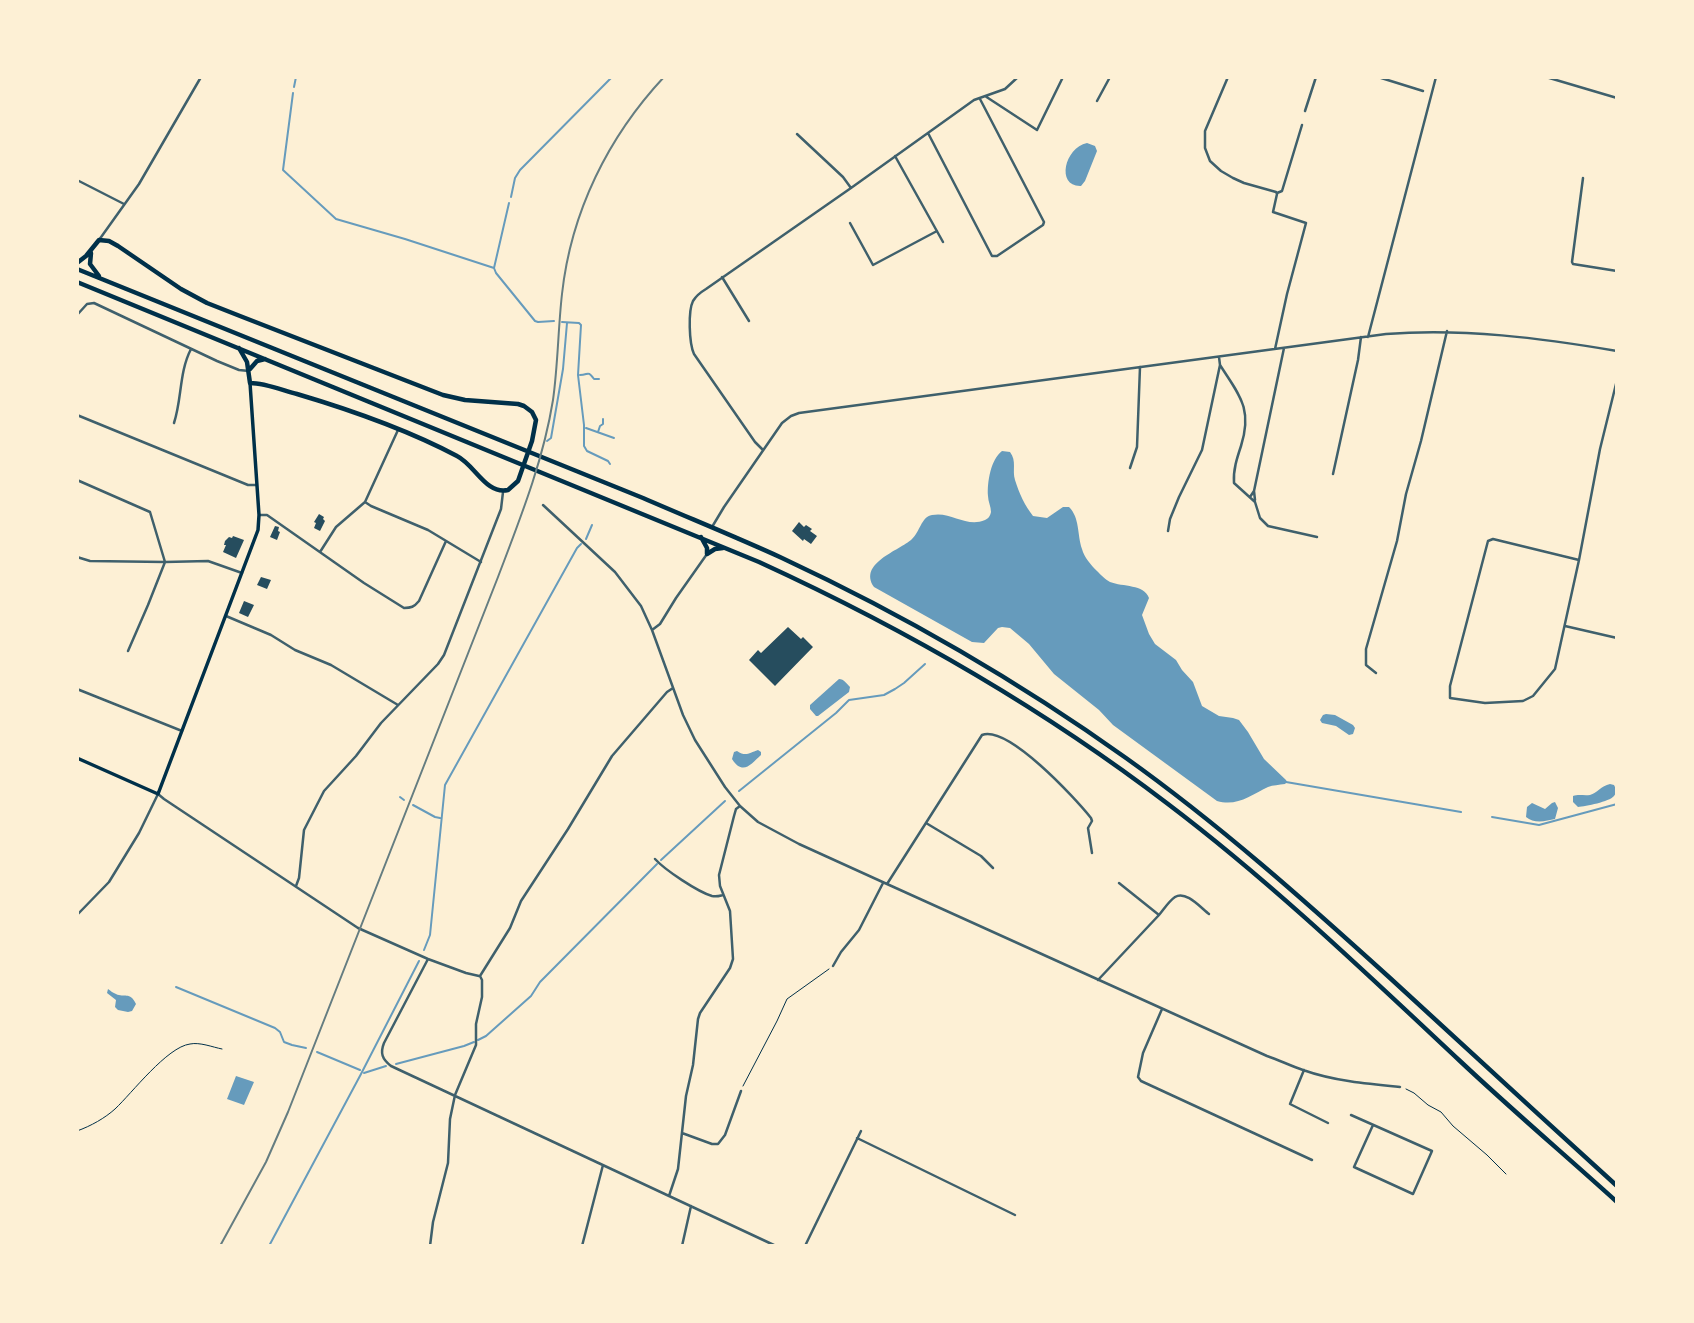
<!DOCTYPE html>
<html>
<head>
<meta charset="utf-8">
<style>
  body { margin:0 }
  #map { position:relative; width:1694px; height:1323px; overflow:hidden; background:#fdf0d5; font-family:Inter,sans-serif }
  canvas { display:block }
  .frame { position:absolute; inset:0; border:79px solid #fdf0d5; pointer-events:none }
</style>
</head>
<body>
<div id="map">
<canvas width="1694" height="1323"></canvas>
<div class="frame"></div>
</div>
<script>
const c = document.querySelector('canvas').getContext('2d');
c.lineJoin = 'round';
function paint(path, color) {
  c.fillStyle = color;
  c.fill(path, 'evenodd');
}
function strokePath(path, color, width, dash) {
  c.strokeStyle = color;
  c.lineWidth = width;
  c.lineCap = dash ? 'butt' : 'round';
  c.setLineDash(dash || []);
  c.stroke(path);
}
paint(new Path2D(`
  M1087 143 1095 146 1097 151 1085 181 1081 186C1056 187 1064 148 1087 143Z
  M1002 451 1010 452C1017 461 1012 470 1015 480 1019 493 1025 506 1033 516L1047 518 1063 507H1069C1080 518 1077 534 1082 549 1084 557 1091 565 1097 571 1101 575 1106 580 1110 582 1123 587 1144 584 1149 598L1142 615 1149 634 1155 644 1176 660 1182 670 1193 682 1202 706 1219 716 1233 718 1239 720 1248 732 1264 759 1286 780 1287 782 1285 784C1279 785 1273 785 1268 787 1251 795 1237 807 1217 801L1113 725 1099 710 1054 674 1029 644 1010 628 1002 627 998 628 984 643 972 642 874 587C858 563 899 551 912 539 920 532 921 517 932 515 951 511 966 528 985 520 989 518 990 516 991 512 991 507 988 501 988 496 987 482 991 459 1002 451Z
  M839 679C844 679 847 684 850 687L849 692 818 716H816L810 709V705Z
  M1326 714 1335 715 1353 725 1355 728 1353 734 1349 735 1336 726 1322 723 1320 720 1323 715Z
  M758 750 761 752V755C751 764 743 776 732 759L734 752 737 751C746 757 749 753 758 750Z
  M1610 784 1614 785C1616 789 1618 791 1614 796 1609 802 1586 806 1578 807L1573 802V796C1579 794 1584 796 1590 795 1597 793 1601 786 1610 784Z
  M1555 802 1558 808 1555 819C1546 821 1534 824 1526 817L1527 807 1532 803 1545 809 1552 803Z
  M108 989C111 991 113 993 116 994 124 998 130 991 136 1004L132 1011 128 1012 118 1010 115 1007 116 1000 107 993Z
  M236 1076 254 1082 244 1105 227 1099Z`), '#669bbc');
strokePath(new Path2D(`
  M294 87 296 77
  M293 93 283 170 336 219 405 239 494 268
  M511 197 515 178 520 170 612 77
  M509 203 494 268 496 273 535 321 538 322 554 321
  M562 322 579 323 581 325 578 375 584 425V446L587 451 608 461 610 464
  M580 375C589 375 587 370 594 379H599
  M586 428 614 438
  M598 432 600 426 603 424V419
  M547 441 551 438 563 369 567 323
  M586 539 592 525
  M1286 782 1461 812
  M739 791 836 713 849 700 884 695 895 689 904 683 925 664
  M400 797 404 800
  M413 805 435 817 440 818
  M1492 817 1539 825 1617 804
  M661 860 725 801
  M424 950 430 935 445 785 577 548 581 544
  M176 987 275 1028 280 1032 284 1042 292 1045 306 1048
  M478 1040 486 1036 531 996 540 982 657 864
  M317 1052 360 1070
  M396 1064 464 1046 474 1042
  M364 1073 386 1066
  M269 1246 361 1074 419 961`), '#669bbc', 2);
paint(new Path2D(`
  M319 514 324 517 323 519 325 521 320 531 314 528 316 523 314 522Z
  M799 522 804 527 806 525 812 529 810 531 817 536 811 544 804 539 803 541 792 531Z
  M275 526 279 527 278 531 280 532 277 540 270 537Z
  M233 536 244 540 236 558 223 552 226 545H224L225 541 229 537 232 538Z
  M261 577 271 580 267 589 257 585Z
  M244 601 254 605 248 617 239 613Z
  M788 627 801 639 803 637 813 647 775 686 749 660 758 650 761 653Z`), '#264d5e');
strokePath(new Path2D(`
  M743 1086 777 1021 787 999 829 969
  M1406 1089 1414 1093 1428 1105 1441 1112 1453 1126 1487 1155 1506 1174
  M77 1131C91 1126 105 1118 115 1109 132 1093 167 1047 190 1044 200 1042 212 1047 222 1049`), '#003049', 1);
strokePath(new Path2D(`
  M1228 77 1205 131V148L1210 161 1221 171 1233 178 1244 183 1276 192 1277 194 1273 212 1306 223 1287 294 1275 349
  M1378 77 1423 91
  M1546 77 1617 98
  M985 96 1037 130 1063 77
  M1097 101 1110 77
  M1305 111 1316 77
  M928 133 992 256H997L1043 225 1044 222 980 99
  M797 134 843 177 851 188
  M895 156 943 242
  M1583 178 1572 262 1573 264 1617 271
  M77 180 124 204
  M1277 193 1282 191 1302 125
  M850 223 873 265 937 231
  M99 240 139 184 201 77
  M722 277 749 321
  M77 315 87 304 94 303 217 361 239 370 249 371
  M1368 337 1436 77
  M1220 365C1239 395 1253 408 1241 446 1237 458 1233 470 1234 483L1255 502 1260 518 1268 526 1317 537
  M77 415 248 485H256
  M174 423C182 399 179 372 191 349
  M763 450 755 442 694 354C689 343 688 311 693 301 696 296 701 292 706 289L851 188 974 100 1005 89 1018 77
  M1130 468 1137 447 1140 367
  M1333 474 1358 360 1361 337
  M77 480 150 512 165 562 208 561 242 573
  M1254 491 1284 348
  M1250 497 1254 491 1255 500
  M365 502 371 506 428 530 481 562
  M543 505 615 572 641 606 652 630 683 715 695 740 725 787 740 806 758 822 799 844 887 884 1267 1056C1279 1060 1291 1066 1303 1070 1334 1081 1368 1084 1400 1087
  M260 515H267L364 583 404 608C411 608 414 607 419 601L446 541
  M712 527 724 507 782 423 791 416 799 413 1386 334C1463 328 1541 338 1617 351
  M1168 531 1170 519 1179 497 1202 450 1220 365 1219 357
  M320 552 336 527 365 502 398 430
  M77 557 90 561 165 562 148 605 128 651
  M1579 560 1493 539 1488 541 1450 686V698L1485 703 1523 701 1533 696 1555 669 1579 560 1600 449 1617 380
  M226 616 271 635 295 650 331 665 398 705
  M1565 626 1617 638
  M652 630 660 624 676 598 707 554
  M1376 673 1366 665V649L1397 541 1406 494 1421 441 1447 331
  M77 689 182 731
  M926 823 981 856 993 868
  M655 859C665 870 698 892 712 896 717 897 719 896 723 895
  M1119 883 1159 915C1164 909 1169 901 1175 897 1186 890 1201 908 1209 914
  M887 884 982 735C1008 725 1075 798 1091 818L1092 821 1088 828 1092 853
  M296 886 299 878 304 830 324 791 356 756 381 723 438 664 444 655 501 509 503 492
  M77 915 109 882 139 833 158 794 164 799 358 928 428 959 466 973 479 976
  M428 959 384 1043C380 1053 382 1059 391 1066L776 1246
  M833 966 841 952 859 930 883 883
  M1098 980 1159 915
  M1162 1009 1143 1053 1138 1077 1141 1081 1312 1160
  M1304 1070 1290 1104 1328 1123
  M1351 1115 1432 1151 1413 1194 1354 1167 1373 1125
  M682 1133 712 1144H718L725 1135 741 1091
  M857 1138 1015 1215
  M669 1196 678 1169 686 1096 693 1065 698 1019 700 1013 730 968 733 959 730 911 720 886 719 875 734 816 736 809 740 806
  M430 1246 433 1222 448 1163 450 1119 455 1095 476 1045V1024L482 997V980L480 976 510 928 521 901 568 829 612 756 667 692 673 688
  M582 1246 603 1165
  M682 1246 691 1206
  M805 1246 861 1131`), '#3f606c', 2.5);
strokePath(new Path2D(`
  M77 758 158 794 258 530 259 515 250 383`), '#003049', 3.5);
strokePath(new Path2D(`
  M91 253 90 264 99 276
  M77 263 86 256 99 240 109 241 118 246 181 289 207 303 240 316 443 395 465 400 518 404 524 406 532 412 536 420 532 441 518 481 508 490C486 495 475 465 457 456 406 429 351 410 297 394 282 390 265 383 250 383L247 362 239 348
  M77 269 643 498C689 518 736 537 782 558 902 614 1018 681 1126 758 1220 825 1305 901 1390 978 1466 1048 1541 1117 1617 1186
  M77 282 759 562C903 628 1041 707 1168 804 1271 882 1365 972 1460 1061 1511 1109 1565 1155 1617 1202
  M250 369 257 361 265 359
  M701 537 707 548V554L715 549 723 548`), '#003049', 4.5);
strokePath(new Path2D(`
  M220 1246 266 1162 288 1112 498 577C520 519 543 462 553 400 558 365 558 329 562 294 571 212 608 137 664 77`), '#657d81', 2);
</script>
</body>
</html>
